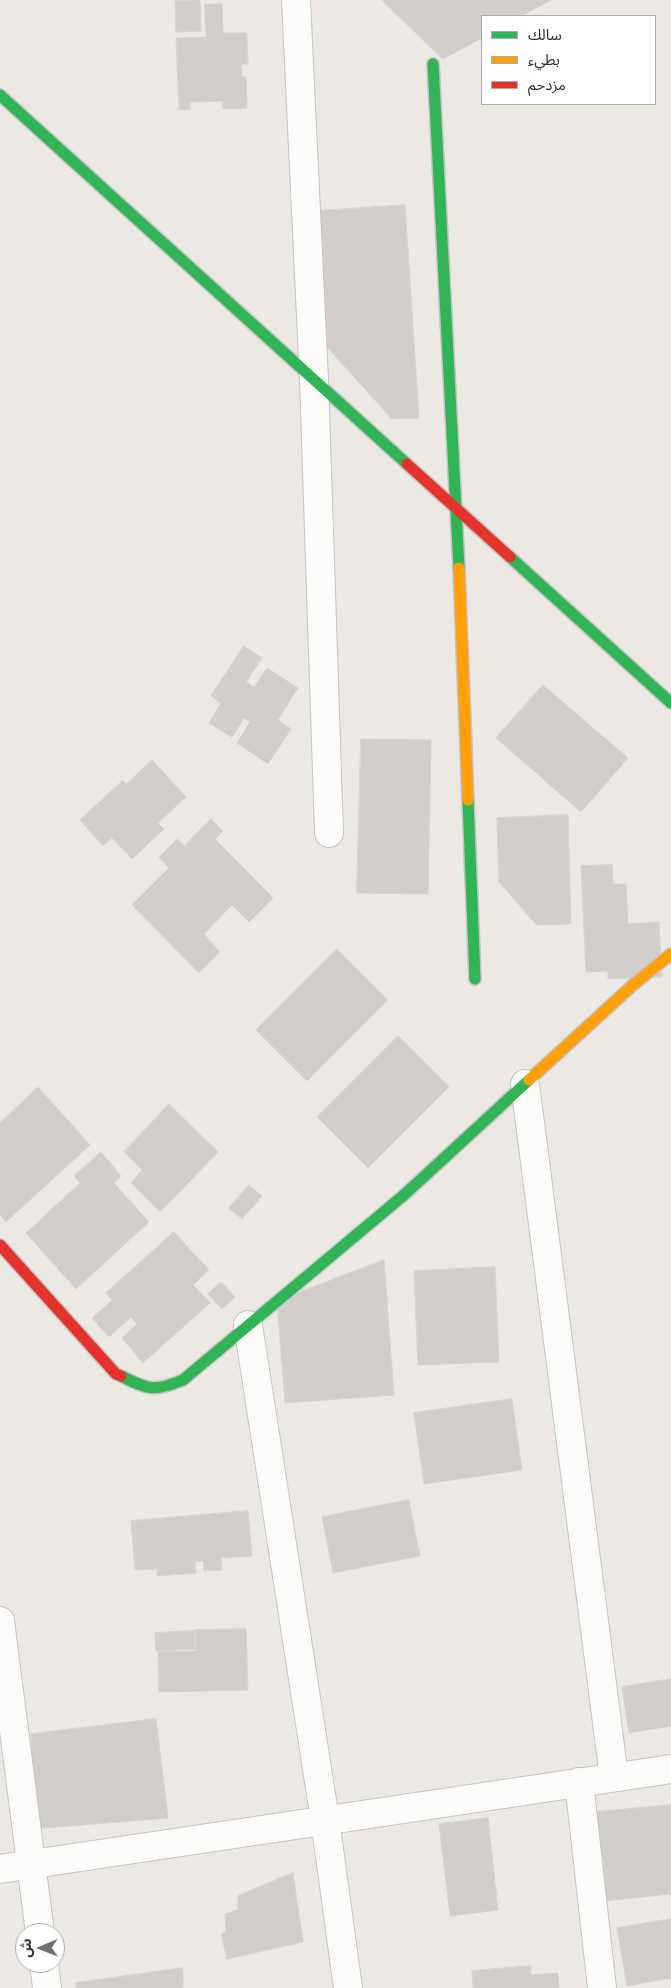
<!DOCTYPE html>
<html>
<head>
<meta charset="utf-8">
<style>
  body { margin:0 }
  #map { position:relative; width:671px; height:1988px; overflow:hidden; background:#ece8e4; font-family:"PT Sans","Noto Sans Arabic",sans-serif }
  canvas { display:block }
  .legend { position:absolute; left:481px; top:15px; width:175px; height:90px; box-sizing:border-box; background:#fff; border:1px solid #ababab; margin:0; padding:6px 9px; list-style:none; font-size:15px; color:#2e2e2e }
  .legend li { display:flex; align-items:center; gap:10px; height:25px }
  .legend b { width:25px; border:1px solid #ababab }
  .north { position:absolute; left:15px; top:1923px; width:50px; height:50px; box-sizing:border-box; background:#fff; border:1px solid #ababab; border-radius:50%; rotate:269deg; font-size:14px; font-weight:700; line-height:20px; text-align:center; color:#2e2e2e }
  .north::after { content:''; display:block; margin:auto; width:18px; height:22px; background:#706f6e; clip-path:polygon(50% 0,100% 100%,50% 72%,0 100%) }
</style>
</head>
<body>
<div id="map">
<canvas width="671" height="1988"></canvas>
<ul class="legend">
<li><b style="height:6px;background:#30b455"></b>سالك</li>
<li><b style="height:6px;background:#ff9f0a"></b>بطيء</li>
<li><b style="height:6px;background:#e5322d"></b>مزدحم</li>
</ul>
<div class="north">ش</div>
</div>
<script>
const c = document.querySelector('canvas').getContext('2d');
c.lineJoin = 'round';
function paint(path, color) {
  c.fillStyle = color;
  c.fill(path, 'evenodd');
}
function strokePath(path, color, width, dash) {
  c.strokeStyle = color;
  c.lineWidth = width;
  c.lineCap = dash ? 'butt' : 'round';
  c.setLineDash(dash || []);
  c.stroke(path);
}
const building = new Path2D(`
  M200 0 201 31 176 32 175 1Z
  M382 0H551L522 16H482V38L443 59Z
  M205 4H222L223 33H247L248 64H241L242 77H246L247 108 223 109V101L190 102V110H179L176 38 206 37Z
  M405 205 419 418 392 419 326 346 317 211Z
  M244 646 262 658 246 682 254 687 267 668 298 688 278 720 291 729 268 764 237 743 250 722 244 718 232 737 209 723 221 703 211 696Z
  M543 685 628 758 581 812 496 738Z
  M361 739 431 740 428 894 357 893Z
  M152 760 186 797 158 823 164 829 132 859 112 838 103 846 80 820 123 780 126 784Z
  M568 815 571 924 537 925 499 882 497 818Z
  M211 819 223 831 215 839 273 898 249 922 232 905 204 934 220 952 199 973 132 905 169 868 159 857 177 839 184 846Z
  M612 865 613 884H626L628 924 659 922 662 977 608 979V971L586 972 581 866Z
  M337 949 388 1000 307 1081 256 1030Z
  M398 1036 449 1087 368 1168 317 1117Z
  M38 1087 90 1145 6 1222 0 1215V1123Z
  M169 1104 218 1152 160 1212 131 1183 142 1170 124 1152Z
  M101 1152 121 1176 114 1183 149 1222 76 1289 26 1233 80 1183 74 1176Z
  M249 1185 262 1196 242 1219 229 1208Z
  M174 1232 209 1270 193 1285 210 1303 143 1363 122 1338 137 1324 131 1317 109 1337 92 1318 112 1300 106 1293Z
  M384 1260 394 1395 285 1403 277 1301Z
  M495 1267 499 1362 418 1365 414 1271Z
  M221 1282 235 1297 222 1309 208 1294Z
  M512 1399 522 1470 424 1484 414 1413Z
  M409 1500 420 1556 333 1573 322 1517Z
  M248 1511 252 1556 221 1558 222 1570 204 1571 203 1561H195L196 1573 157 1576V1569L135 1570 131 1521Z
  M246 1629 248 1690 159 1692 158 1652 196 1651 195 1630Z
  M194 1631 195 1649 156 1651 155 1633Z
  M671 1679V1726L629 1733 622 1687Z
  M156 1719 168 1818 33 1829 31 1734Z
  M671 1805V1894L604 1901 596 1812Z
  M488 1818 498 1910 450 1916 439 1824Z
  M293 1873 303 1942 227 1959 221 1934 226 1931 225 1914 238 1910V1896Z
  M671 1919V1978L627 1986 617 1928Z
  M531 1966V1975L558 1973 559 1988H473L472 1971Z
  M183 1968V1988H76V1983Z`);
paint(building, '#d1cecb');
strokePath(building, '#d7d4d0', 1);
const street = new Path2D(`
  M296 0 314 380 329 833
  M525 1084 614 1777
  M248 1325 325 1820 348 1988
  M0 1621 40 1933
  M579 1782 602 1988
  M0 1869 671 1769
  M44 1963 47 1988`);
const fast = new Path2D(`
  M433 64 459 568
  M0 95 407 464
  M510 557 671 703
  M468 800 475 979
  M121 1376C149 1390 154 1392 183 1380L404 1195 529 1080`);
const slow = new Path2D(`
  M459 568 468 800
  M529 1080 633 985 671 954`);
const jam = new Path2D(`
  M407 464 510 557
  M0 1245 116 1374 121 1376`);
strokePath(street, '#c5c4c5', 30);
strokePath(fast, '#c5c4c5', 14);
strokePath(slow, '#c5c4c5', 14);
strokePath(jam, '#c5c4c5', 14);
strokePath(street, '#fcfcfb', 28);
strokePath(fast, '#30b455', 11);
strokePath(slow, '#ff9f0a', 11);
strokePath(jam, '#e5322d', 11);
</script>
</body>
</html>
